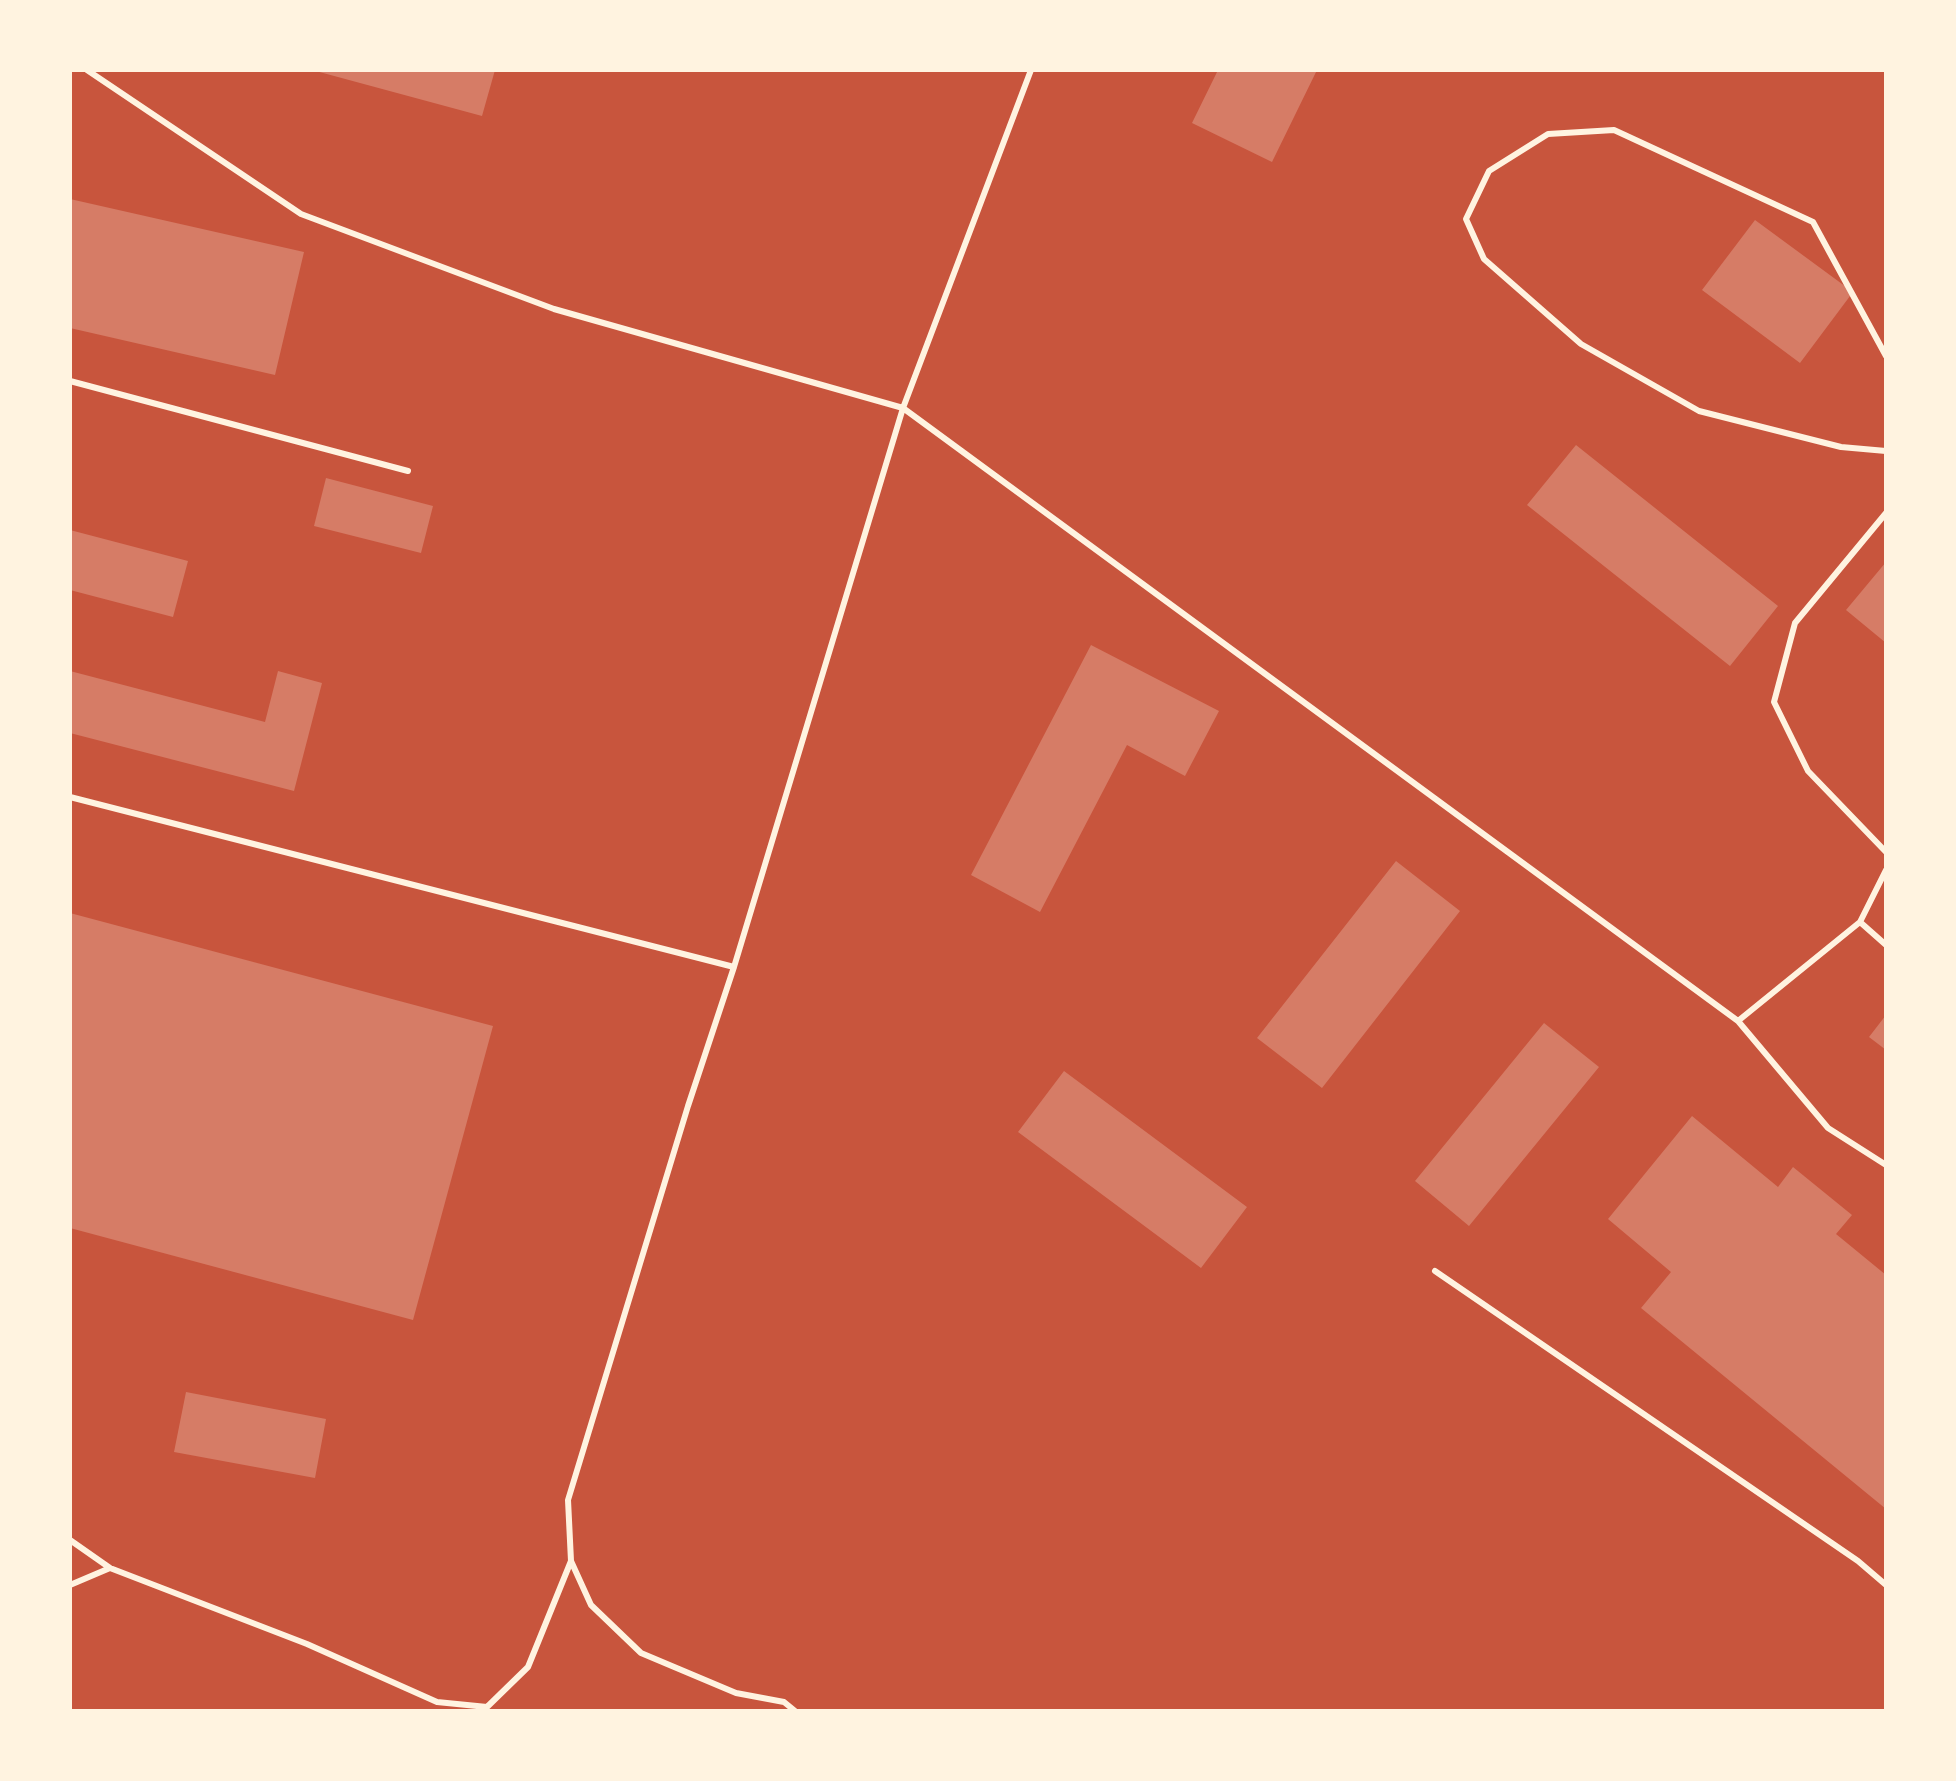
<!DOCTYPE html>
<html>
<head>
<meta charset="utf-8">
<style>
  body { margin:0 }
  #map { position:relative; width:1956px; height:1781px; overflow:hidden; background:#c8553d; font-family:"Source Serif 4",serif }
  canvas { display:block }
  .frame { position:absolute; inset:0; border:72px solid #fff3e0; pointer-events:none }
</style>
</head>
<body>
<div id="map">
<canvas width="1956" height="1781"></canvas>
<div class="frame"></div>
</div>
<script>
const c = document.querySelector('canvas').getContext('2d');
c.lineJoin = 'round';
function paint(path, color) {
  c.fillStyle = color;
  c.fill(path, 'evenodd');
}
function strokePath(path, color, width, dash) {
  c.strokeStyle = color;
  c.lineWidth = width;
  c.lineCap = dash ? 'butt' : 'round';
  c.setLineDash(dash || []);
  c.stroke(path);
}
paint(new Path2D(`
  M312 70H495L482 116Z
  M1218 70H1317L1272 162 1192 123Z
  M70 199 304 252 275 375 70 328Z
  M1755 220 1853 292 1800 363 1702 290Z
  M1576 445 1778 606 1730 666 1527 505Z
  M326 478 433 506 421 553 314 526Z
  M70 530 188 561 173 617 70 590Z
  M1886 562V643L1846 610Z
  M1091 645 1219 711 1185 776 1127 745 1040 912 971 875Z
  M70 671 265 722 278 671 322 683 294 791 70 733Z
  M1396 861 1460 911 1322 1088 1257 1038Z
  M70 913 493 1026 413 1320 70 1228Z
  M1886 1015V1050L1869 1037Z
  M1544 1023 1599 1067 1469 1226 1415 1181Z
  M1064 1071 1247 1207 1201 1268 1018 1132Z
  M1692 1116 1778 1187 1793 1167 1852 1215 1836 1234 1886 1275V1509L1641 1308 1671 1272 1608 1219Z
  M186 1392 326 1419 315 1478 174 1452Z`), '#d67c66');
strokePath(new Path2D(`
  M87 70 301 214 554 309 903 408 1738 1021 1860 922 1886 945
  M1886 356 1813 222 1614 130 1548 134 1489 171 1466 219 1484 259 1581 344 1699 411 1841 447 1886 451
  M70 381 408 471
  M1886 513 1795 623 1774 702 1808 771 1886 852
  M70 797 734 967
  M1860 922 1886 870
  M1738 1021 1828 1128 1886 1165
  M1435 1271 1858 1561 1886 1585
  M70 1540 110 1568 307 1644 437 1702 487 1707 528 1667 571 1561
  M70 1585 110 1568
  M795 1711 784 1702 736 1693 641 1653 591 1605 571 1561 568 1500 688 1106 734 967 903 408 1031 70`), '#fff3e0', 6);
</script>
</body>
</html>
